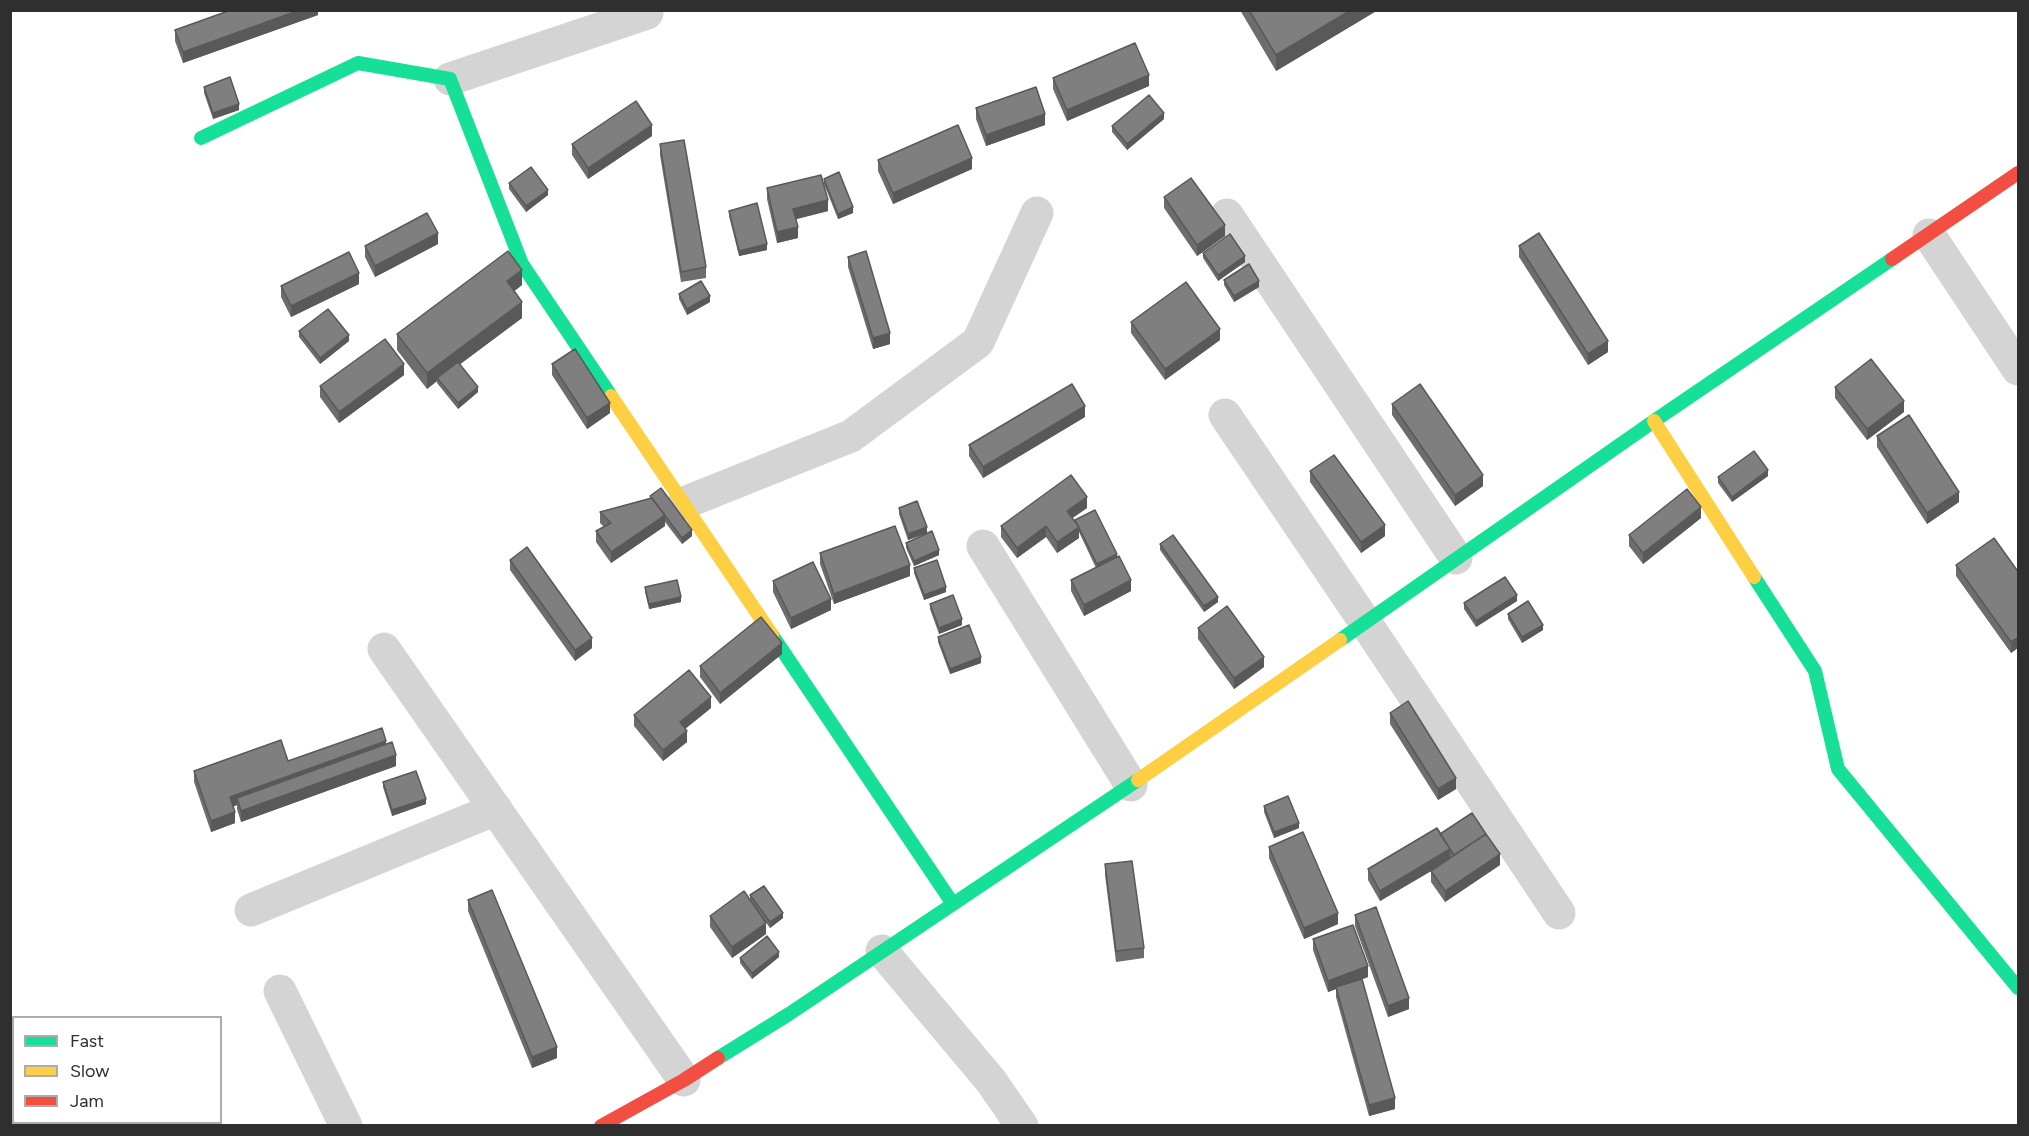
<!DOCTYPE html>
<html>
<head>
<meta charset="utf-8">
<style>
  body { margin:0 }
  #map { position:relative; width:2029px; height:1136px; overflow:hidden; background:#fff; font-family:Figtree,sans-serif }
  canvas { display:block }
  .frame { position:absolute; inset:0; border:12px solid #2f2f2f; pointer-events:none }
  .legend { position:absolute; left:12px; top:1016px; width:210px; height:108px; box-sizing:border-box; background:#fff; border:2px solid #acacac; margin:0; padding:8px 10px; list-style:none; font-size:18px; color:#2f2f2f }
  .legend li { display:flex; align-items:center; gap:12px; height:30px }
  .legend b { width:30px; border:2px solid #acacac }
</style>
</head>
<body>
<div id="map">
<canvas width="2029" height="1136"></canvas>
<div class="frame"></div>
<ul class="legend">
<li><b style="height:8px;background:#16e098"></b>Fast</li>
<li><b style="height:8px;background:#ffcf43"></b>Slow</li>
<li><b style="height:8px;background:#f24e42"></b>Jam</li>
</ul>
</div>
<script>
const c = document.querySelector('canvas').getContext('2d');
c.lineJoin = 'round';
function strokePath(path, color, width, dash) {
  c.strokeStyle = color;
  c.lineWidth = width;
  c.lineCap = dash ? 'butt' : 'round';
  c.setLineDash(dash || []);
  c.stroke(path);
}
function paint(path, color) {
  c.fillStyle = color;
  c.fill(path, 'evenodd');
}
strokePath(new Path2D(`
  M450 79 647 13
  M1227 215 1456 558
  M1929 235 2018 369
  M1225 415 1365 622 1559 913
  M684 503 851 436 978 342 1037 213
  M983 546 1131 785
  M384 649 684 1080
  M251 910 496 809
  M882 951 991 1081 1022 1126
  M280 991 346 1126`), '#d4d4d4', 33);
strokePath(new Path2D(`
  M201 138 358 63 450 79 522 264 611 396
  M1754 577 1815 671 1838 769 2018 988
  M772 635 953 904
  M1340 640 1654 421 1892 259
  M718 1058 789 1014 1138 780`), '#16e098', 14);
strokePath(new Path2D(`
  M611 396 772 635
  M1654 421 1754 577
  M1138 780 1340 640`), '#ffcf43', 14);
strokePath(new Path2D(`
  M1892 259 2018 173
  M601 1126 684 1080 718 1058`), '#f24e42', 14);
paint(new Path2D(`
  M318 10V15L183 63 175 41V30Z
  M1240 10H1378L1276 71Z
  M1053 78 1149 86 1067 121 1053 89Z
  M204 87 239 110 213 119 204 93Z
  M976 108 1045 125 986 146 976 119Z
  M1164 119 1127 150 1112 132V126Z
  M652 136 588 179 572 155V144Z
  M660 144 706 267V278L681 282 660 155Z
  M878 160 972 169 893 204 878 171Z
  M824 179 853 213 838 219 824 184Z
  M509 183 548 195 526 212 509 189Z
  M767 188 828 211 796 219 798 238 777 243 767 199Z
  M1164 197 1225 236 1197 256 1164 208Z
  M729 211 767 250 739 256 729 216Z
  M438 244 375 277 365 257V246Z
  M1519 246 1608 352 1588 365 1519 257Z
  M1203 253 1245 262 1218 281 1203 258Z
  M848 257 890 344 873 349 848 267Z
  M1224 280 1259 287 1234 302 1224 285Z
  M359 284 291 317 281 297V286Z
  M522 285 514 291 522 318 460 364 478 392 458 409 437 383V381L427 389 397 350V334Z
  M679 294 710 302 687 315 679 299Z
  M1131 322 1220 340 1165 380 1131 333Z
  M299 331 349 341 320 364 299 337Z
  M552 364 610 413 587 429 552 375Z
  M404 375 339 423 320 397V386Z
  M1835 387 1904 412 1867 440 1835 398Z
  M1392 404 1483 486 1455 506 1392 415Z
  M1085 417 983 478 969 456V445Z
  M1877 436 1959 502 1927 524 1877 447Z
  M1310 471 1385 536 1361 553 1310 482Z
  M1768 476 1732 502 1718 483V477Z
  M650 496 692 536 682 544 665 522V526L611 563 596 542V531L604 527 600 523V512L650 498Z
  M899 508 927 533 908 540 899 514Z
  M1087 508 1072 518 1075 522V520L1117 556 1131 591 1084 616 1071 591V580L1096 568 1079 532V538L1057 553 1046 537 1017 558 1001 537V526Z
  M1701 518 1643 564 1629 546V535Z
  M906 543 939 555 914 566 906 548Z
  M1160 544 1218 602 1204 612 1160 550Z
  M820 553 910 576 834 604 820 564Z
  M510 560 592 648 575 661 510 570Z
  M1956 565 2019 573V647L2011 653 1956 576Z
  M914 568 946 592 924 600 914 573Z
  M773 581 831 610 791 629 773 592Z
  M645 587 681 602 649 609 645 592Z
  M1517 601 1476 627 1464 609V603Z
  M930 604 962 625 939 634 930 609Z
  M1508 614 1543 630 1522 643 1508 619Z
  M1198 628 1264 667 1234 689 1198 639Z
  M938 637 981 663 950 674 938 642Z
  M782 654 720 704 700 677V666Z
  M711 708 685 729 687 742 663 761 634 726V715Z
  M1390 713 1456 789 1438 800 1390 724Z
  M386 744 396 766 241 822 237 809V805L234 806 235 823 211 832 194 782V771L288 761Z
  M383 782 426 804 392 816 383 787Z
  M1264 806 1299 828 1274 838 1264 812Z
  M1441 834 1500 865 1445 902 1431 882V871L1380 901 1368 880V869Z
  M1269 847 1338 924 1304 939 1269 858Z
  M1105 864 1144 948V958L1116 962 1105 875Z
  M750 895 783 918 770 928 750 901Z
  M468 900 557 1058 532 1068 468 911Z
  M1355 915 1409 1009 1388 1017 1355 926Z
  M710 916 766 934 732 958 710 927Z
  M1313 939 1368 977 1357 981 1395 1109 1369 1116 1336 997V989L1328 992 1313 950Z
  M779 957 752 979 740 963V958Z`), '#6d6d6d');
paint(new Path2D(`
  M300 10H318V15L183 63V52Z
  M1351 10H1378L1276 71V55Z
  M1149 75V86L1067 121V110Z
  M239 104V110L213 119V113Z
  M1164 113V119L1127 150V144Z
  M1045 114V125L986 146V135Z
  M652 125V136L588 179V168Z
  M972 158V169L893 204V193Z
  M548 190V195L526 212V206Z
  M828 200V211L793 220V209Z
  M853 207V213L838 219V214Z
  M1225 225V236L1197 256V245Z
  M798 227V238L777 243V232Z
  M438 233V244L375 277V266Z
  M767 244V250L739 256V251Z
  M1245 256V262L1218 281V275Z
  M522 270V285L507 297V281Z
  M359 273V284L291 317V306Z
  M1259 281V287L1234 302V296Z
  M710 296V302L687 315V309Z
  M522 302V318L439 380 437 378V381L427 389V373Z
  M1220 329V340L1165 380V369Z
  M890 333V344L873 349V338Z
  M349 335V341L320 364V358Z
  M1608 341V352L1588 365V354Z
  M404 364V375L339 423V412Z
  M478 387V392L458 409V403Z
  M1904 401V412L1867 440V429Z
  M610 403V413L587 429V418Z
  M1085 406V417L983 478V467Z
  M1768 470V476L1732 502V497Z
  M1483 475V486L1455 506V495Z
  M1959 492V502L1927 524V513Z
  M1087 497V508L1067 522V511Z
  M1701 507V518L1643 564V553Z
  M665 515V526L611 563V552Z
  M1385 525V536L1361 553V542Z
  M1046 526V537L1017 558V548Z
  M927 527V533L908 540V534Z
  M1079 527V538L1057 553V542Z
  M692 530V536L682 544V538Z
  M939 550V555L914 566V561Z
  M1117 554V560L1097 570V564Z
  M910 565V576L834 604V594Z
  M1131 580V591L1084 616V605Z
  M946 587V592L924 600V595Z
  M1517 595V601L1476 627V621Z
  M681 597V602L649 609V604Z
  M1218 597V602L1204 612V606Z
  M831 599V610L791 629V618Z
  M962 619V625L939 634V628Z
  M1543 625V630L1522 643V637Z
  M2019 637V647L2011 653V642Z
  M592 638V648L575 661V650Z
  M782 643V654L720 704V693Z
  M981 657V663L950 674V669Z
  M1264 657V667L1234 689V678Z
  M711 697V708L680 733V722Z
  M687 731V742L663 761V750Z
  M386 741V752L237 798V805L230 808V797Z
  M396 755V766L241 822V811Z
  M1456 778V789L1438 800V789Z
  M426 799V804L392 816V810Z
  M235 812V823L211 832V821Z
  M1299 823V828L1274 838V832Z
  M1450 849V860L1380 901V891Z
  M1500 854V865L1445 902V891Z
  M783 913V918L770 928V922Z
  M1338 913V924L1304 939V928Z
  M766 923V934L732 958V947Z
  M779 952V957L752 979V973Z
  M1368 966V977L1328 992V981Z
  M1409 998V1009L1388 1017V1006Z
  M557 1047V1058L532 1068V1057Z
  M1395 1098V1109L1369 1116V1105Z`), '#595959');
const building = new Path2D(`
  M231 10H300L183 52 175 30Z
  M1249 10H1351L1276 55Z
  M1135 43 1149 75 1067 110 1053 78Z
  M230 77 239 104 213 113 204 87Z
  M1036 87 1045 114 986 135 976 108Z
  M1149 95 1164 113 1127 144 1112 126Z
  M636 101 652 125 588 168 572 144Z
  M958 125 972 158 893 193 878 160Z
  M684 140 706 267 681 272 660 144Z
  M531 167 548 190 526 206 509 183Z
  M839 172 853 207 838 214 824 179Z
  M821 175 828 200 793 209 798 227 777 232 767 188Z
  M1191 178 1225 225 1197 245 1164 197Z
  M757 203 767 244 739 251 729 211Z
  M427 213 438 233 375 266 365 246Z
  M1539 233 1608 341 1588 354 1519 246Z
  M1230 234 1245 256 1218 275 1203 253Z
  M508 251 522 270 507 281 522 302 427 373 397 334Z
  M866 251 890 333 873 338 848 257Z
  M349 252 359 273 291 306 281 286Z
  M1249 264 1259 281 1234 296 1224 280Z
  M701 281 710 296 687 309 679 294Z
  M1186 282 1220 329 1165 369 1131 322Z
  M328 309 349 335 320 358 299 331Z
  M385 339 404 364 339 412 320 386Z
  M575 349 610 403 587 418 552 364Z
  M1871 359 1904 401 1867 429 1835 387Z
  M458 362 478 387 458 403 437 378Z
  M1072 384 1085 406 983 467 969 445Z
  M1420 384 1483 475 1455 495 1392 404Z
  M1909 415 1959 492 1927 513 1877 436Z
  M1754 451 1768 470 1732 497 1718 477Z
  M1334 455 1385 525 1361 542 1310 471Z
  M1071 475 1087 497 1067 511 1079 527 1057 542 1046 526 1017 548 1001 526Z
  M661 488 692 530 682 538 650 496Z
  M1687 489 1701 507 1643 553 1629 535Z
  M652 498 665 515 611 552 596 531 611 523 600 512Z
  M917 501 927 527 908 534 899 508Z
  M1095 510 1117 554 1097 564 1075 520Z
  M895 526 910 565 834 594 820 553Z
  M932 531 939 550 914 561 906 543Z
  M1173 535 1218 597 1204 606 1160 544Z
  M1994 538 2019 573V637L2011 642 1956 565Z
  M527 547 592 638 575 650 510 560Z
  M1119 556 1131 580 1084 605 1071 580Z
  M937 560 946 587 924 595 914 568Z
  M813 562 831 599 791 618 773 581Z
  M1505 577 1517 595 1476 621 1464 603Z
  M677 580 681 597 649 604 645 587Z
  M953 595 962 619 939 628 930 604Z
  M1528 601 1543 625 1522 637 1508 614Z
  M1227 606 1264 657 1234 678 1198 628Z
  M761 617 782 643 720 693 700 666Z
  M969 625 981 657 950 669 938 637Z
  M689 670 711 697 680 722 687 731 663 750 634 715Z
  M1408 701 1456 778 1438 789 1390 713Z
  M382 728 386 741 230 797 235 812 211 821 194 771 281 740 288 761Z
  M392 742 396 755 241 811 237 798Z
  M416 771 426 799 392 810 383 782Z
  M1288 796 1299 823 1274 832 1264 806Z
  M1472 813 1486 834 1454 855 1440 834Z
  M1437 828 1450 849 1380 891 1368 869Z
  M1303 832 1338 913 1304 928 1269 847Z
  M1486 834 1500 854 1445 891 1431 871Z
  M1132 861 1144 948 1116 951 1105 864Z
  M764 886 783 913 770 922 750 895Z
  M492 890 557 1047 532 1057 468 900Z
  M744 891 766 923 732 947 710 916Z
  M1376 907 1409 998 1388 1006 1355 915Z
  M1353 925 1368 966 1328 981 1313 939Z
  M767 936 779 952 752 973 740 958Z
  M1362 979 1395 1098 1369 1105 1336 987Z`);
paint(building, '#7f7f7f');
strokePath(building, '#595959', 1.5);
</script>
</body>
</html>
